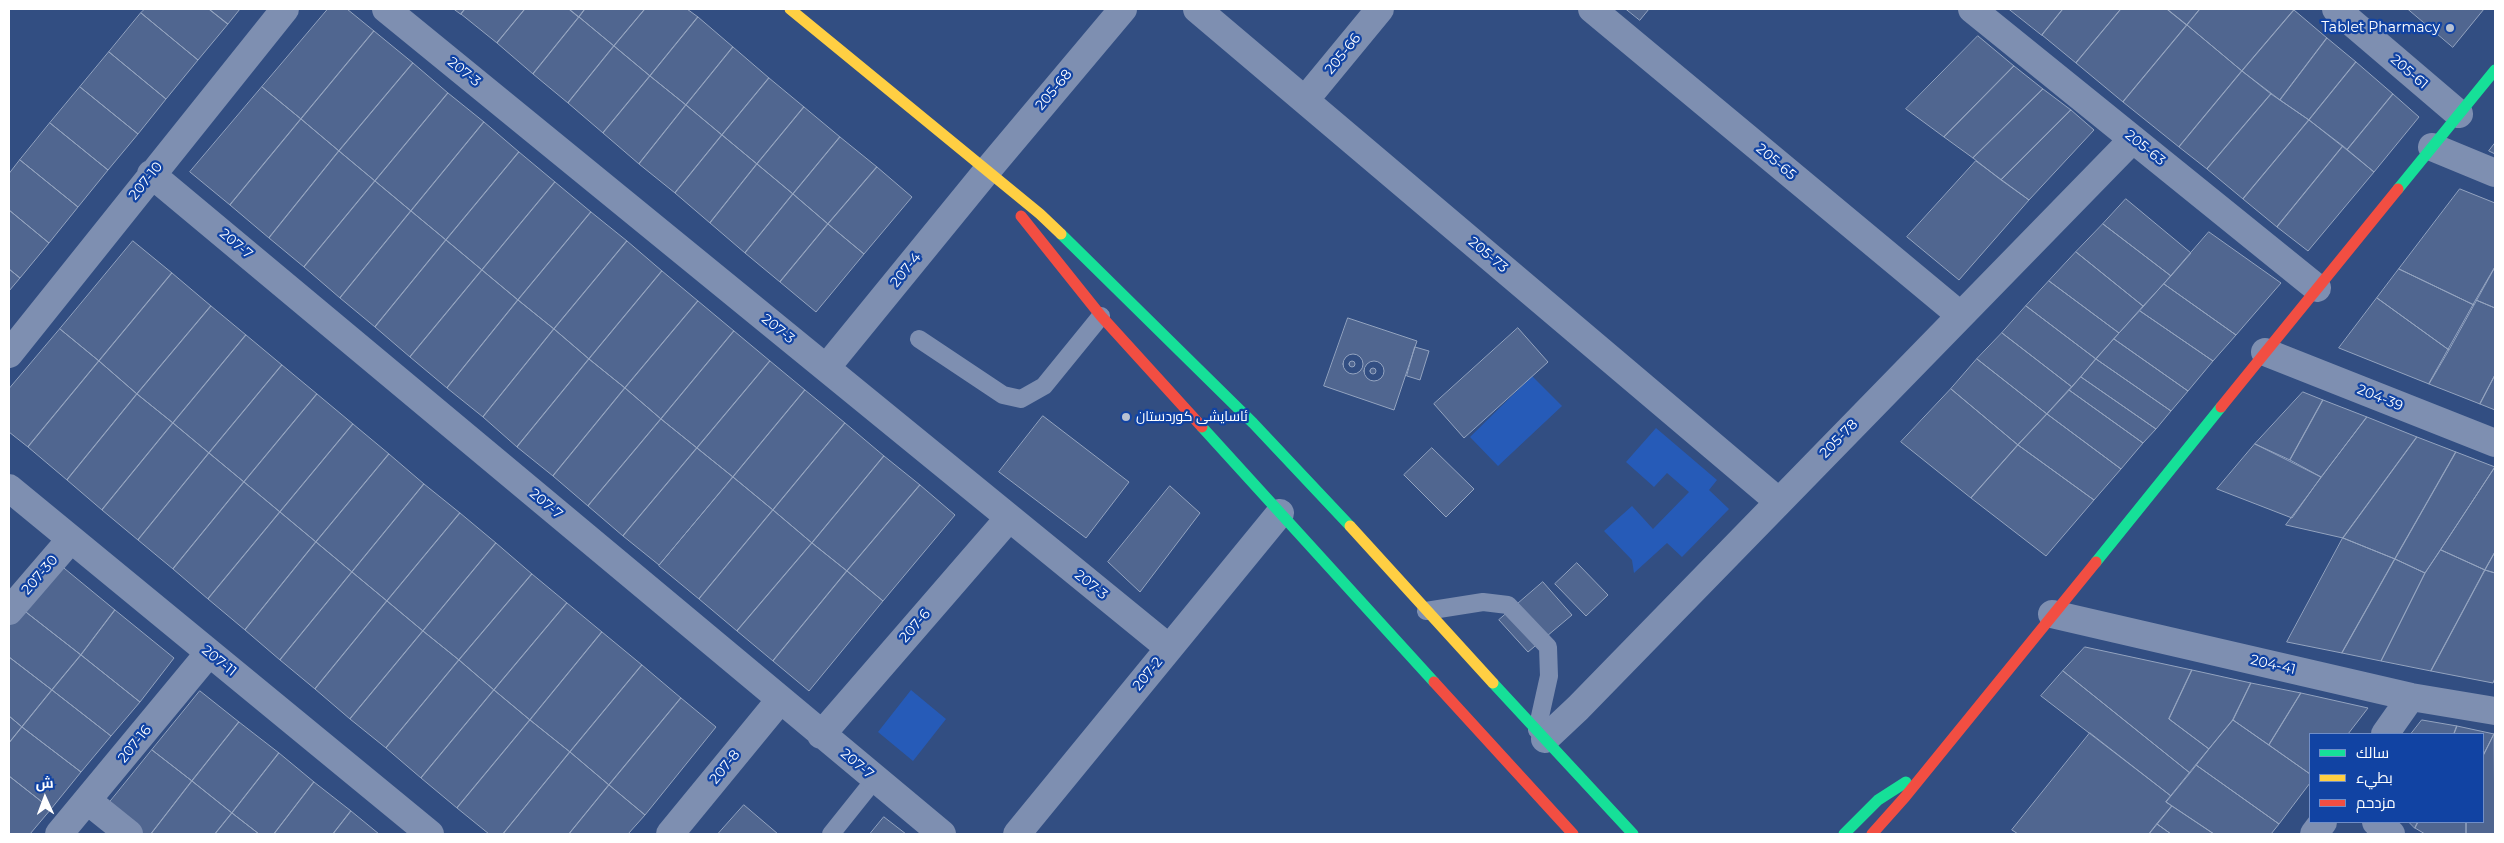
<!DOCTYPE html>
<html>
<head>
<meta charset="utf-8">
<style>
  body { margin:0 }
  #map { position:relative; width:2504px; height:843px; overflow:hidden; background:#324e82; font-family:Montserrat,Cairo,sans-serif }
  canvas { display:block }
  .frame { position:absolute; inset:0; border:10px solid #fff; pointer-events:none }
  .legend { position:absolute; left:2309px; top:733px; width:175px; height:90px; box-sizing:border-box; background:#1143a3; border:1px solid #708ec8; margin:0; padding:6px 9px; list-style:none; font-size:15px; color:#fff }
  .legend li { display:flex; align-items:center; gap:10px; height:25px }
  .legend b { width:25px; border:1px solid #708ec8 }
  .north { position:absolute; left:20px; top:773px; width:50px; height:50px; -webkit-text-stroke:4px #1143a3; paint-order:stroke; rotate:358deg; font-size:14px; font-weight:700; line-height:20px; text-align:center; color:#fff }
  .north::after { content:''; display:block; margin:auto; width:18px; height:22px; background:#fff; clip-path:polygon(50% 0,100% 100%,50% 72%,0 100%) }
</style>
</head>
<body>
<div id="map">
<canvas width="2504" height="843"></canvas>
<div class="frame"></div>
<ul class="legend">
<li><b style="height:6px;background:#16e098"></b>سالك</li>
<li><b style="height:6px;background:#ffcf43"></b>بطيء</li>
<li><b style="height:6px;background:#f24e42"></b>مزدحم</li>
</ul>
<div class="north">ش</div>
</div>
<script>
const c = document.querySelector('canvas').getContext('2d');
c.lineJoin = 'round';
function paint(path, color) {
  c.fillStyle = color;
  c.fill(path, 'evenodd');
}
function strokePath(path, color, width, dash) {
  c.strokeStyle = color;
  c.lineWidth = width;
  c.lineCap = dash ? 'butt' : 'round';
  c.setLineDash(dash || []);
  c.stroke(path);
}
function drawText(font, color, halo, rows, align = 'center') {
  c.font = font + ' Montserrat,Cairo,sans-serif';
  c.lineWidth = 4.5;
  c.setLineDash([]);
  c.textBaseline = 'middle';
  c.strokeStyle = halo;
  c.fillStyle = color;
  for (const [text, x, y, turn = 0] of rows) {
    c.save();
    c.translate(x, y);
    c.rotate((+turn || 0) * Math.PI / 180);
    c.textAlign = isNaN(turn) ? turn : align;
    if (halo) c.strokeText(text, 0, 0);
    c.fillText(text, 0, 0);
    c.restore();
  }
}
paint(new Path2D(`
  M1532 376 1562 406 1498 466 1470 437Z
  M1656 428 1717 480 1709 490 1729 509 1682 557 1667 543 1634 573 1632 560 1604 531 1632 506 1653 529 1689 492 1667 473 1654 487 1626 462Z
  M911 690 946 719 913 761 878 732Z`), '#265bb8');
const building = new Path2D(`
  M145 9H209L228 24 198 60 141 13Z
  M209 9H240L228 24Z
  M328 9H347L374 31 301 119 262 87Z
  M454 9H465L461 14Z
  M465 9H525L497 43 461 14Z
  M525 9H569L579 17 533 74 497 43Z
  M569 9H585L579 17Z
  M585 9H645L614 46 579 17Z
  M645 9H687L698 17 650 76 614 46Z
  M1626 9H1649L1640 20Z
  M2009 9H2063L2042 35Z
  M2063 9H2121L2076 63 2042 35Z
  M2121 9H2167L2187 25 2123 102 2076 63Z
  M2167 9H2200L2187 25Z
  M2200 9H2293L2294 10 2242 71 2187 25Z
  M2408 9H2484L2453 47Z
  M2294 10 2327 38 2280 100 2242 71Z
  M141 13 198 60 166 99 109 52Z
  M579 17 614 46 568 103 533 74Z
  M698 17 733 47 686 105 650 76Z
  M2187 25 2242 71 2179 147 2123 102Z
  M374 31 413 63 339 151 301 119Z
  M1978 36 2014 66 1944 137 1906 109Z
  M2327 38 2356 62 2309 120 2280 100Z
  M614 46 650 76 603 133 568 103Z
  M733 47 769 78 722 135 686 105Z
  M109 52 166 99 138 134 80 87Z
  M2356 62 2393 94 2347 150 2309 120Z
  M413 63 448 93 375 181 339 151Z
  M2014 66 2043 89 1973 158 1944 137Z
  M2242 71 2271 94 2207 169 2179 147Z
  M650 76 686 105 639 164 603 133Z
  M769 78 804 107 757 164 722 135Z
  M80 87 138 134 108 170 50 123Z
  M262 87 301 119 230 205 190 172Z
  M2043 89 2071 110 2001 180 1973 158Z
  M448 93 484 122 411 211 375 181Z
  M2271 94 2309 120 2243 199 2207 169Z
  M2393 94 2419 117 2374 172 2347 150Z
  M686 105 722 135 675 193 639 164Z
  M804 107 840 137 793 194 757 164Z
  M2071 110 2094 130 2029 200 2001 180Z
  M301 119 339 151 269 238 230 205Z
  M2309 120 2343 146 2277 227 2243 199Z
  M484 122 519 152 446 240 411 211Z
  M50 123 108 170 78 207 20 160Z
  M722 135 757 164 710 223 675 193Z
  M840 137 877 167 828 224 793 194Z
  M2495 143V154L2489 151Z
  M2343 146 2374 172 2308 251 2277 227Z
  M339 151 375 181 304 267 269 238Z
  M519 152 555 182 482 270 446 240Z
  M20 160 78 207 49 243 9 210V174Z
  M1976 161 2029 200 1959 280 1907 237Z
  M757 164 793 194 745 253 710 223Z
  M877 167 912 197 864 254 828 224Z
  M375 181 411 211 340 298 304 267Z
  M555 182 591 212 518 300 482 270Z
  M2460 189 2495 203V267L2474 305 2399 269Z
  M793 194 828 224 780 282 745 253Z
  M2126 199 2191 253 2171 276 2103 224Z
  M9 210 49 243 20 278 9 269Z
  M411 211 446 240 375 327 340 298Z
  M591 212 627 241 554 329 518 300Z
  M828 224 864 254 816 312 780 282Z
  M2103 224 2171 276 2143 306 2076 252Z
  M2209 232 2281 283 2236 335 2164 284Z
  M446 240 482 270 410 357 375 327Z
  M133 241 172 273 99 361 60 329Z
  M627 241 662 271 589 359 554 329Z
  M2076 252 2143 306 2119 333 2049 281Z
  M2495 267V308L2476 300Z
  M9 269 20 278 9 291Z
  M2399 269 2474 305 2449 350 2377 298Z
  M482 270 518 300 447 388 410 357Z
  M662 271 698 301 625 388 589 359Z
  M172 273 211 306 137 394 99 361Z
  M2049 281 2119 333 2096 359 2026 306Z
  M2164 284 2236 335 2213 361 2140 311Z
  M2377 298 2449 350 2429 384 2339 348Z
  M518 300 554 329 483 417 447 388Z
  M2476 300 2495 308V375L2480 404 2429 384Z
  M698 301 734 331 661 419 625 388Z
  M211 306 246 335 173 423 137 394Z
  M2026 306 2096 359 2072 387 2002 333Z
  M2140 311 2213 361 2188 391 2114 339Z
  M1348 318 1417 341 1394 410 1324 386Z
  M1518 328 1548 362 1464 438 1434 404Z
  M60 329 99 361 28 447 9 432V389Z
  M554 329 589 359 517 447 483 417Z
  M734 331 770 361 697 448 661 419Z
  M2002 333 2072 387 2047 414 1977 359Z
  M246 335 282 365 209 453 173 423Z
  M2114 339 2188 391 2171 411 2096 359Z
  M1415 347 1429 351 1420 380 1407 376Z
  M1343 364a10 10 0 1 1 20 0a10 10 0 1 1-20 0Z
  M589 359 625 388 553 476 517 447Z
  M1977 359 2047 414 2018 445 1951 389Z
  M2096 359 2171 411 2156 429 2081 377Z
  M1349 364a3 3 0 1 1 6 0a3 3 0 1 1-6 0Z
  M99 361 137 394 67 480 28 447Z
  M770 361 805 390 733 477 697 448Z
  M1364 371a10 10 0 1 1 20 0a10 10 0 1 1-20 0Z
  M282 365 317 394 244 482 209 453Z
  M1370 371a3 3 0 1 1 6 0a3 3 0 1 1-6 0Z
  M2495 375V410L2480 404Z
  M2081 377 2156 429 2143 443 2069 390Z
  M625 388 661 419 588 506 553 476Z
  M1951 389 2018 445 1971 498 1901 442Z
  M805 390 845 423 773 510 733 477Z
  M2069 390 2143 443 2121 469 2047 414Z
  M2303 392 2323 400 2290 460 2255 444Z
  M137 394 173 423 102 510 67 480Z
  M317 394 353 424 280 512 244 482Z
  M2323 400 2367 417 2321 477 2290 460Z
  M2047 414 2121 469 2094 500 2018 445Z
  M1043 416 1129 482 1086 538 999 472Z
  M2367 417 2417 437 2343 538 2286 525Z
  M661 419 697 448 623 536 588 506Z
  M173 423 209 453 138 540 102 510Z
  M845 423 884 456 812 543 773 510Z
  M353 424 389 454 316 542 280 512Z
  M2417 437 2456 452 2395 559 2343 538Z
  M2255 444 2321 477 2292 518 2217 489Z
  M2018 445 2094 500 2046 556 1971 498Z
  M697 448 733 477 659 565 623 536Z
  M1432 448 1474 489 1446 517 1404 475Z
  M2456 452 2495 467 2425 573 2395 559Z
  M209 453 244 482 173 569 138 540Z
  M389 454 424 484 352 572 316 542Z
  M884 456 920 485 847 571 812 543Z
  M2495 467V552L2485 570 2441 550Z
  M733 477 773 510 699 599 659 566Z
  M244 482 280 512 208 599 173 569Z
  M424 484 460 513 387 601 352 572Z
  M920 485 955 515 883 601 847 571Z
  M1170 486 1200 513 1140 592 1108 562Z
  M773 510 812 543 737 631 699 599Z
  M280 512 316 542 245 630 208 599Z
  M460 513 496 543 423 631 387 601Z
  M2343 538 2395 559 2342 653 2287 642Z
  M316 542 352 572 280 660 245 630Z
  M496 543 532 574 459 660 423 631Z
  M812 543 847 571 773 661 737 631Z
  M2441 550 2485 570 2431 671 2381 661 2425 573Z
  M2495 552V573L2485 570Z
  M2395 559 2425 573 2381 661 2342 653Z
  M1577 563 1608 595 1586 616 1555 584Z
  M59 564 115 610 81 655 22 609Z
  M2485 570 2495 573V678L2493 683 2431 671Z
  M847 571 883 601 809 691 773 661Z
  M352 572 387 601 315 689 280 660Z
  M532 574 567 603 494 690 459 660Z
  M1543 582 1572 615 1528 652 1499 620Z
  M387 601 423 631 350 719 315 689Z
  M567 603 602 632 530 720 494 690Z
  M22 609 81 655 52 690 9 657V625Z
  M115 610 174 658 140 702 81 655Z
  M423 631 459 660 386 748 350 719Z
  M602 632 642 665 570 752 530 720Z
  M2085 647 2192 670 2169 719 2209 749 2190 773 2063 671Z
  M81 655 140 702 111 736 52 690Z
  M9 657 52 690 22 727 9 716Z
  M459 660 494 690 421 778 386 748Z
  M642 665 681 698 609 785 570 752Z
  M2192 670 2251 683 2233 720 2209 749 2169 719Z
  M2063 671 2190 773 2171 796 2041 696Z
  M2251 683 2301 693 2269 745 2233 720Z
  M52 690 111 736 81 772 22 727Z
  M494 690 530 720 457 808 421 778Z
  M200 691 239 722 192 781 152 750Z
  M2301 693 2368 708 2348 734H2310V774L2269 745Z
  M681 698 716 727 645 815 609 785Z
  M9 716 22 727 9 743Z
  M530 720 570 752 503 834H489L457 808Z
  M2233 720 2310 774V783L2279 824 2196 765Z
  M2422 720 2457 726 2454 734H2411Z
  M239 722 279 753 232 813 192 781Z
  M2457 726 2494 734 2483 756V734H2454Z
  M22 727 81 772 51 809 9 776V743Z
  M2090 733 2171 796 2166 802 2172 806 2149 834H2018L2012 830Z
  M2494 734 2495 834H2466V822H2483V756Z
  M152 750 192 781 151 834H139L105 808Z
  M570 752 609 785 569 834H503Z
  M279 753 314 782 274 834H259L232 813Z
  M2196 765 2279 824 2271 834H2214L2166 802Z
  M9 776 51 809 30 834H9Z
  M192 781 232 813 215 834H151Z
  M314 782 351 811 333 834H274Z
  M609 785 645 815 628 834H569Z
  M744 805 778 834H718Z
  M2172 806 2214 834H2171L2157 824Z
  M351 811 379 834H333Z
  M232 813 259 834H215Z
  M884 817 906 834H870Z
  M2409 822H2418L2415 828Z
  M2418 822H2466V834H2425L2415 828Z
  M2157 824 2171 834H2149Z`);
paint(building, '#506690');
strokePath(building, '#93a3bf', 1);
strokePath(new Path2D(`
  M919 339 1003 395 1021 399 1044 386 1101 316
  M1426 611 1483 602 1508 605 1548 647 1549 676 1537 730
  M831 834 875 779`), '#7e8fb1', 18);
strokePath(new Path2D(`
  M386 9 1169 648
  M1197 9 1778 501
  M1592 9 1960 315
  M1972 9 2317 288
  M2336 9 2459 114
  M1305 100 1380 9
  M2432 147 2495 173
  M151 174 942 834
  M2265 352 2495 443
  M9 354 285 9
  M826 368 986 172 1123 9
  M9 488 430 834
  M9 611 71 539
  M2052 614 2411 697 2495 711
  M2385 734 2411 697
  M821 735 1009 518
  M1545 739 1578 708 2133 139
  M88 801 129 834
  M2376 822 2391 834
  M59 834 209 653
  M670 834 780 700
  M1017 834 1280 513
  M2314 834 2323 822`), '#7e8fb1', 28);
strokePath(new Path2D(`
  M2398 189 2495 70
  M1061 234 1253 423 1350 526
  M1202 427 1434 682
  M2096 562 2221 407
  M1493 683 1633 834
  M1844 834 1878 800 1906 782`), '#16e098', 11);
strokePath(new Path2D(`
  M790 9 1040 214 1061 234
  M1350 526 1493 683`), '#ffcf43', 11);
strokePath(new Path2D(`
  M1021 216 1101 316 1202 427
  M2221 407 2398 189
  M1434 682 1573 834
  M1872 834 1905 797 2096 562`), '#f24e42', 11);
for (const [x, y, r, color] of [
  [2450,28,5,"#b7c1d3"],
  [1126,417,5,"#b7c1d3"]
]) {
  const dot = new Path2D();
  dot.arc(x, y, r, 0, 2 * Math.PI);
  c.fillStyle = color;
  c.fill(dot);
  strokePath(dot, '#1143a3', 2);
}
drawText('14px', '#fff', '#1143a3', [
  ["Tablet Pharmacy",2440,28],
  ["ئاسایشی كوردستان",1136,417,"left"]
], 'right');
drawText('14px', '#fff', '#1143a3', [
  ["205-66",1343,54,-51],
  ["207-3",464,72,39],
  ["205-61",2409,72,41],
  ["205-68",1054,90,-50],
  ["205-63",2145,148,39],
  ["205-65",1776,162,40],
  ["207-10",146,181,-51],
  ["207-7",236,244,40],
  ["205-73",1488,255,40],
  ["207-4",906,270,-51],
  ["207-3",778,329,39],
  ["204-39",2380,398,22],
  ["205-78",1839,439,-46],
  ["207-7",546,504,40],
  ["207-30",40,575,-49],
  ["207-3",1091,585,39],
  ["207-6",915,626,-49],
  ["207-11",219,661,39],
  ["204-41",2273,665,13],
  ["207-2",1148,674,-51],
  ["207-16",135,744,-51],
  ["207-7",857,764,40],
  ["207-8",725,767,-51]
]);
</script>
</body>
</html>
